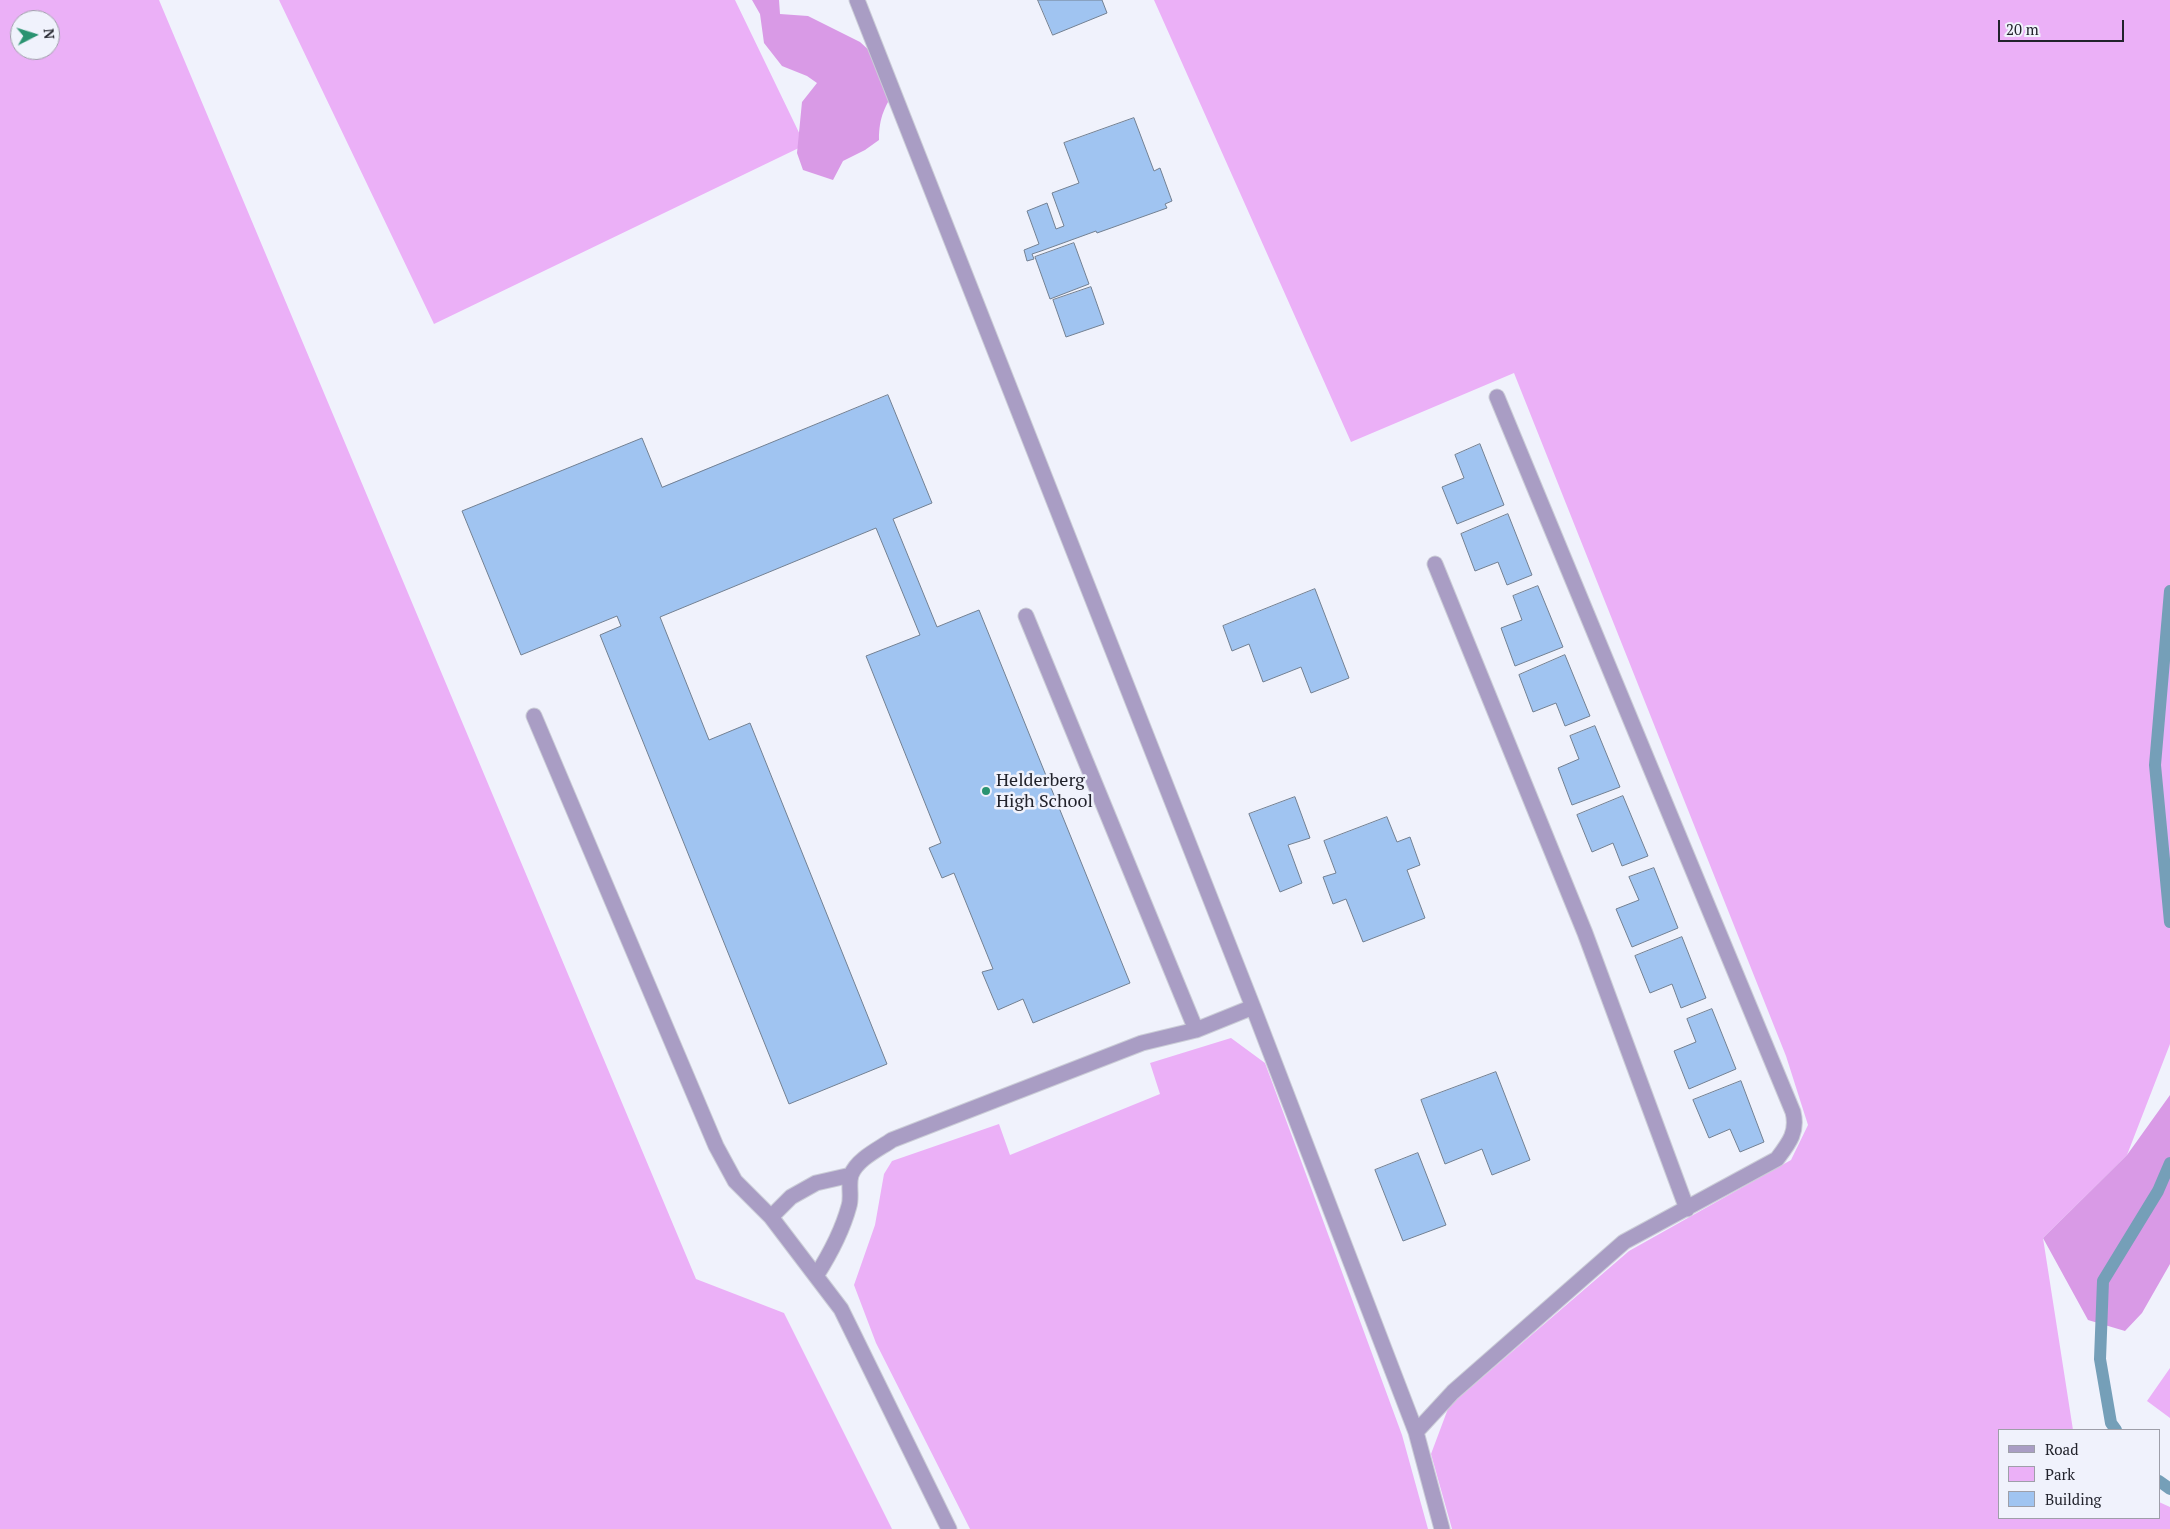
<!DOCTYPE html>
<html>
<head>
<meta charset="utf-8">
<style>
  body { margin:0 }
  #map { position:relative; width:2170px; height:1529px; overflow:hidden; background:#f0f2fc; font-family:"PT Serif",serif }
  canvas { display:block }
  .legend { position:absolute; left:1998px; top:1429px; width:162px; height:90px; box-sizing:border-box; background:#f0f2fc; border:1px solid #9e9fa9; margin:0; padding:6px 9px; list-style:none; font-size:15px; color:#22232c }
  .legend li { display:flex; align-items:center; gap:10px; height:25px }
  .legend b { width:25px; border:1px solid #9e9fa9 }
  .north { position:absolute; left:10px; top:10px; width:50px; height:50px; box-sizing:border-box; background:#f0f2fc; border:1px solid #9e9fa9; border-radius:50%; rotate:85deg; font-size:14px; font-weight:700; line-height:20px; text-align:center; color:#22232c }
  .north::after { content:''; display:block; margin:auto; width:18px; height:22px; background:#2a9371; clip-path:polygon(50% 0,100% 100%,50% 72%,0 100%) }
  .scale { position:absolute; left:1998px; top:20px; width:126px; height:22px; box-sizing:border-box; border:2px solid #22232c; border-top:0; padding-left:6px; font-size:15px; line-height:18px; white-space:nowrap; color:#22232c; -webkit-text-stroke:4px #f0f2fc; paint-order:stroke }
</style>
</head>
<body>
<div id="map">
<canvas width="2170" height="1529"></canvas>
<ul class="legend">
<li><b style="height:6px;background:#a99dc4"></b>Road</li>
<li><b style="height:14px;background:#ebb0f7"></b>Park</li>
<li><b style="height:14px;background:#a0c4f1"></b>Building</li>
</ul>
<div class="north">N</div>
<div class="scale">20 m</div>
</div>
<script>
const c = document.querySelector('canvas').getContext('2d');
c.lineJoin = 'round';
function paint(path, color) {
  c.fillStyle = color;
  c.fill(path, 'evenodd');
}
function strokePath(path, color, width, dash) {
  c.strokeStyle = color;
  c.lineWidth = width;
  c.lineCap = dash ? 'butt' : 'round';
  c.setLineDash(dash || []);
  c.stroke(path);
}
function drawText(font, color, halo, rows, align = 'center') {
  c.font = font + ' "PT Serif",serif';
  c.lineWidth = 5;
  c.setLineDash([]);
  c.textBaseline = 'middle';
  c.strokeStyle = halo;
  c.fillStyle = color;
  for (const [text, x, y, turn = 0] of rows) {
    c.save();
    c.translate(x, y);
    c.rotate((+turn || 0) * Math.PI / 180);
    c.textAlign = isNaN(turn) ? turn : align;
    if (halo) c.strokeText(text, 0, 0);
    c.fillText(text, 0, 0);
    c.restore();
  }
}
paint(new Path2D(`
  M0 0H159L696 1279 784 1313 892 1529H0ZM20 20H50V50H20Z
  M279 0H735L805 145 434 324Z
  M1154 0H2170V1044L2127 1155 2043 1238 2073 1430H1999V1518H2159V1502L2170 1507V1529H1452L1431 1454 1449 1406 1629 1251 1791 1160 1808 1125 1786 1056 1514 373 1351 442Z
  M1231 1038 1265 1063 1402 1435 1428 1529H970L876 1343 854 1285 875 1225 884 1174 892 1161 999 1124 1010 1155 1160 1094 1150 1063Z
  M2170 1368V1418L2147 1401Z`), '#ebb0f7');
paint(new Path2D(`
  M752 0H779L780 14 808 16 860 42 882 62 897 86C885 107 879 116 879 140L865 150 843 161 833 180 803 170 797 153 802 102 817 83 807 76 782 66 764 43 760 14Z
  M2170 1095V1264L2142 1313 2125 1331 2088 1320 2043 1238 2127 1155Z`), '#d99ae6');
strokePath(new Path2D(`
  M2170 591 2155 765 2170 922
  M2116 1430 2111 1423 2100 1359 2103 1281 2158 1191 2170 1163
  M2159 1481 2170 1489`), '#759fb8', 12);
const building = new Path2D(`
  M1038 0H1102L1107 13 1053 35Z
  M1134 118 1154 171 1160 168 1172 201 1165 204 1167 208 1097 233 1096 231 1041 251 1032 254 1034 259 1027 261 1024 250 1039 244 1027 211 1047 203 1056 229 1064 226 1052 193 1079 183 1064 143Z
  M1074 243 1089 284 1050 299 1035 257Z
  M1091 287 1104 324 1066 337 1053 300Z
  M888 395 932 503 893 519 937 627 979 610 1130 983 1033 1023 1023 999 998 1010 982 972 993 969 954 873 942 878 929 848 941 843 866 656 920 635 876 528 660 617 709 740 750 723 887 1064 789 1104 600 635 621 626 617 616 521 655 462 511 642 438 662 487Z
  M1480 444 1504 505 1457 524 1442 487 1464 478 1455 455Z
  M1508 514 1532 575 1507 585 1498 562 1475 571 1461 534Z
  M1538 586 1563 647 1515 666 1501 628 1522 620 1513 596Z
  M1315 589 1349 678 1311 693 1301 667 1263 682 1249 644 1232 651 1223 626Z
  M1565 655 1590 716 1565 726 1556 703 1533 712 1519 675Z
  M1595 726 1620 787 1572 805 1558 768 1579 759 1570 736Z
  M1623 796 1648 856 1622 866 1613 843 1592 852 1577 815Z
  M1295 797 1310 838 1288 845 1302 883 1280 892 1249 814Z
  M1387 817 1397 842 1410 837 1420 865 1407 870 1425 918 1363 942 1346 899 1333 904 1323 877 1336 873 1324 841Z
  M1654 868 1678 928 1632 947 1616 909 1639 900 1629 877Z
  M1682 937 1706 998 1681 1008 1672 984 1650 993 1635 956Z
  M1712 1009 1736 1069 1689 1089 1674 1051 1696 1042 1687 1019Z
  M1496 1072 1530 1160 1492 1175 1482 1149 1445 1164 1421 1100Z
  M1741 1081 1764 1142 1740 1152 1730 1129 1709 1138 1693 1100Z
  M1418 1153 1446 1225 1403 1241 1375 1170Z`);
paint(building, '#a0c4f1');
strokePath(building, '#728092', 1);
const minor = new Path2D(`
  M857 0 1253 1007 1416 1432 1442 1529
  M1435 564 1585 933 1687 1209
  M1026 616 1196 1030
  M534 716 716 1146 735 1181 771 1217 841 1309 949 1529
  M771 1217 791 1197 816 1183 851 1175
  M816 1276C830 1254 842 1232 849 1206 852 1197 848 1185 851 1175 857 1159 879 1149 892 1140L1142 1043 1196 1030 1253 1007
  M1416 1432 1453 1392 1624 1242 1777 1159C1789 1143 1798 1132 1793 1112L1497 397`);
strokePath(minor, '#cbcdd7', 17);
strokePath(minor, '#a99dc4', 15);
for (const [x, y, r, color] of [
  [986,791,5,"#2a9371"]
]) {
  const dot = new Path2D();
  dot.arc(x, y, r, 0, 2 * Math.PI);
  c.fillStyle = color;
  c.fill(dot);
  strokePath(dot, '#f0f2fc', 2);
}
drawText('18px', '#22232c', '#f0f2fc', [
  ["Helderberg",996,781],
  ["High School",996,802]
], 'left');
</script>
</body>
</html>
